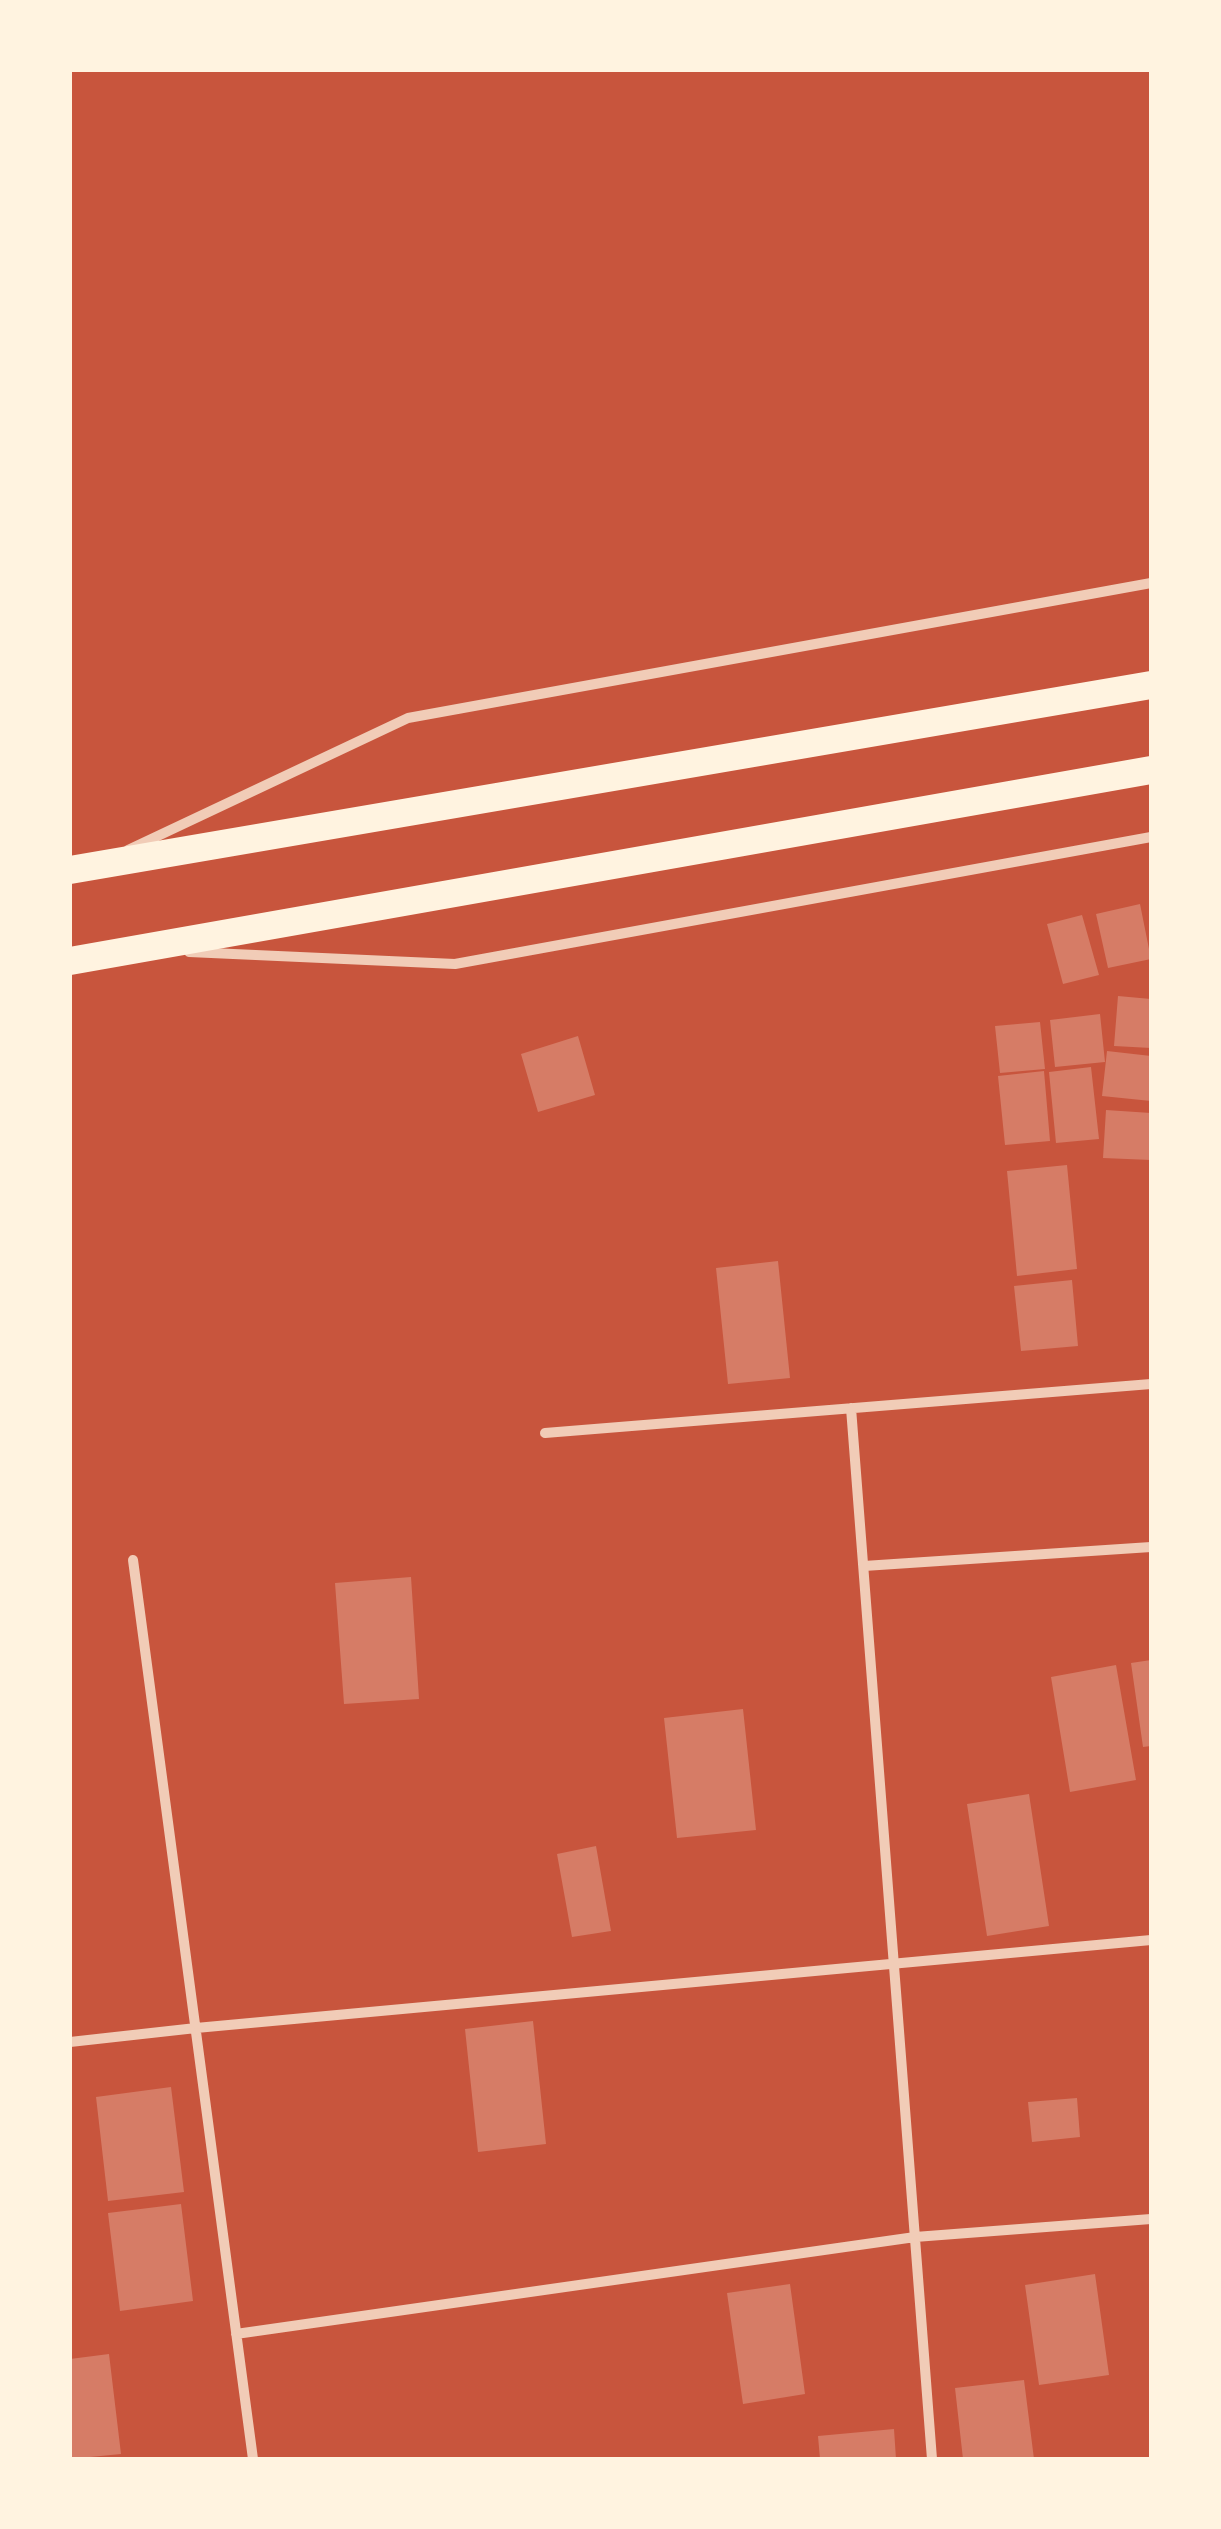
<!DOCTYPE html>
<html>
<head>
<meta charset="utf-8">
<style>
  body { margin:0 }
  #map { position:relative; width:1221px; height:2529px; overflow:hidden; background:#c8553d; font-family:"Space Grotesk",sans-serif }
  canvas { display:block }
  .frame { position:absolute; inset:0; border:72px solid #fff3e0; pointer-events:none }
</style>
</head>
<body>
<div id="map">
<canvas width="1221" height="2529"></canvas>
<div class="frame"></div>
</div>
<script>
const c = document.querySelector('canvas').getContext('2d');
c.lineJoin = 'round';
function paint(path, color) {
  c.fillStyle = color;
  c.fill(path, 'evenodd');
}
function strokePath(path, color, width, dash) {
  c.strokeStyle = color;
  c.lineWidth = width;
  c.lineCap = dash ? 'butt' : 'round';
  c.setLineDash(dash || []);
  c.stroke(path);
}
paint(new Path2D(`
  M1140 904 1151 959 1108 968 1096 914Z
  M1082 915 1099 975 1063 984 1047 924Z
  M1118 996 1151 999V1048L1114 1046Z
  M1100 1014 1105 1062 1055 1067 1050 1020Z
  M1040 1022 1045 1069 1000 1073 995 1026Z
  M578 1036 595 1095 538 1112 521 1054Z
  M1107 1051 1151 1056V1101L1102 1096Z
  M1091 1067 1099 1139 1056 1143 1049 1072Z
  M1044 1071 1050 1141 1005 1145 998 1076Z
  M1106 1110 1151 1113V1160L1103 1158Z
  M1067 1165 1077 1269 1017 1276 1007 1171Z
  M778 1261 790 1378 728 1384 716 1268Z
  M1072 1280 1078 1346 1021 1351 1014 1286Z
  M411 1577 419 1699 344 1704 335 1583Z
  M1151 1660V1746L1143 1747 1131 1663Z
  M1116 1665 1136 1780 1070 1792 1051 1677Z
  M743 1709 756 1830 677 1838 664 1718Z
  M1029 1794 1049 1926 987 1936 967 1804Z
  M596 1846 611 1931 572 1937 557 1854Z
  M533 2021 546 2144 478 2152 465 2029Z
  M171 2087 184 2192 108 2201 96 2097Z
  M1077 2098 1080 2137 1032 2142 1028 2102Z
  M181 2204 193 2301 120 2311 108 2213Z
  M1095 2274 1109 2375 1039 2385 1025 2285Z
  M790 2284 805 2394 743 2404 727 2293Z
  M109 2354 121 2454 70 2459V2359Z
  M1024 2380 1034 2459H963L955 2388Z
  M894 2429 896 2459H820L818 2436Z`), '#d67c66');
strokePath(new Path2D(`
  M128 850 408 718 1151 583
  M189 952 455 964 1151 837
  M851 1408 932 2459
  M545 1433 1151 1384
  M133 1560 253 2459
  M864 1566 1151 1547
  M70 2042 196 2028 1151 1940
  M236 2334 915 2237 1151 2219`), '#f1ccb7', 10);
strokePath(new Path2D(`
  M70 870 1151 685
  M70 961 1151 770`), '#fff3e0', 28);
</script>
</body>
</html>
